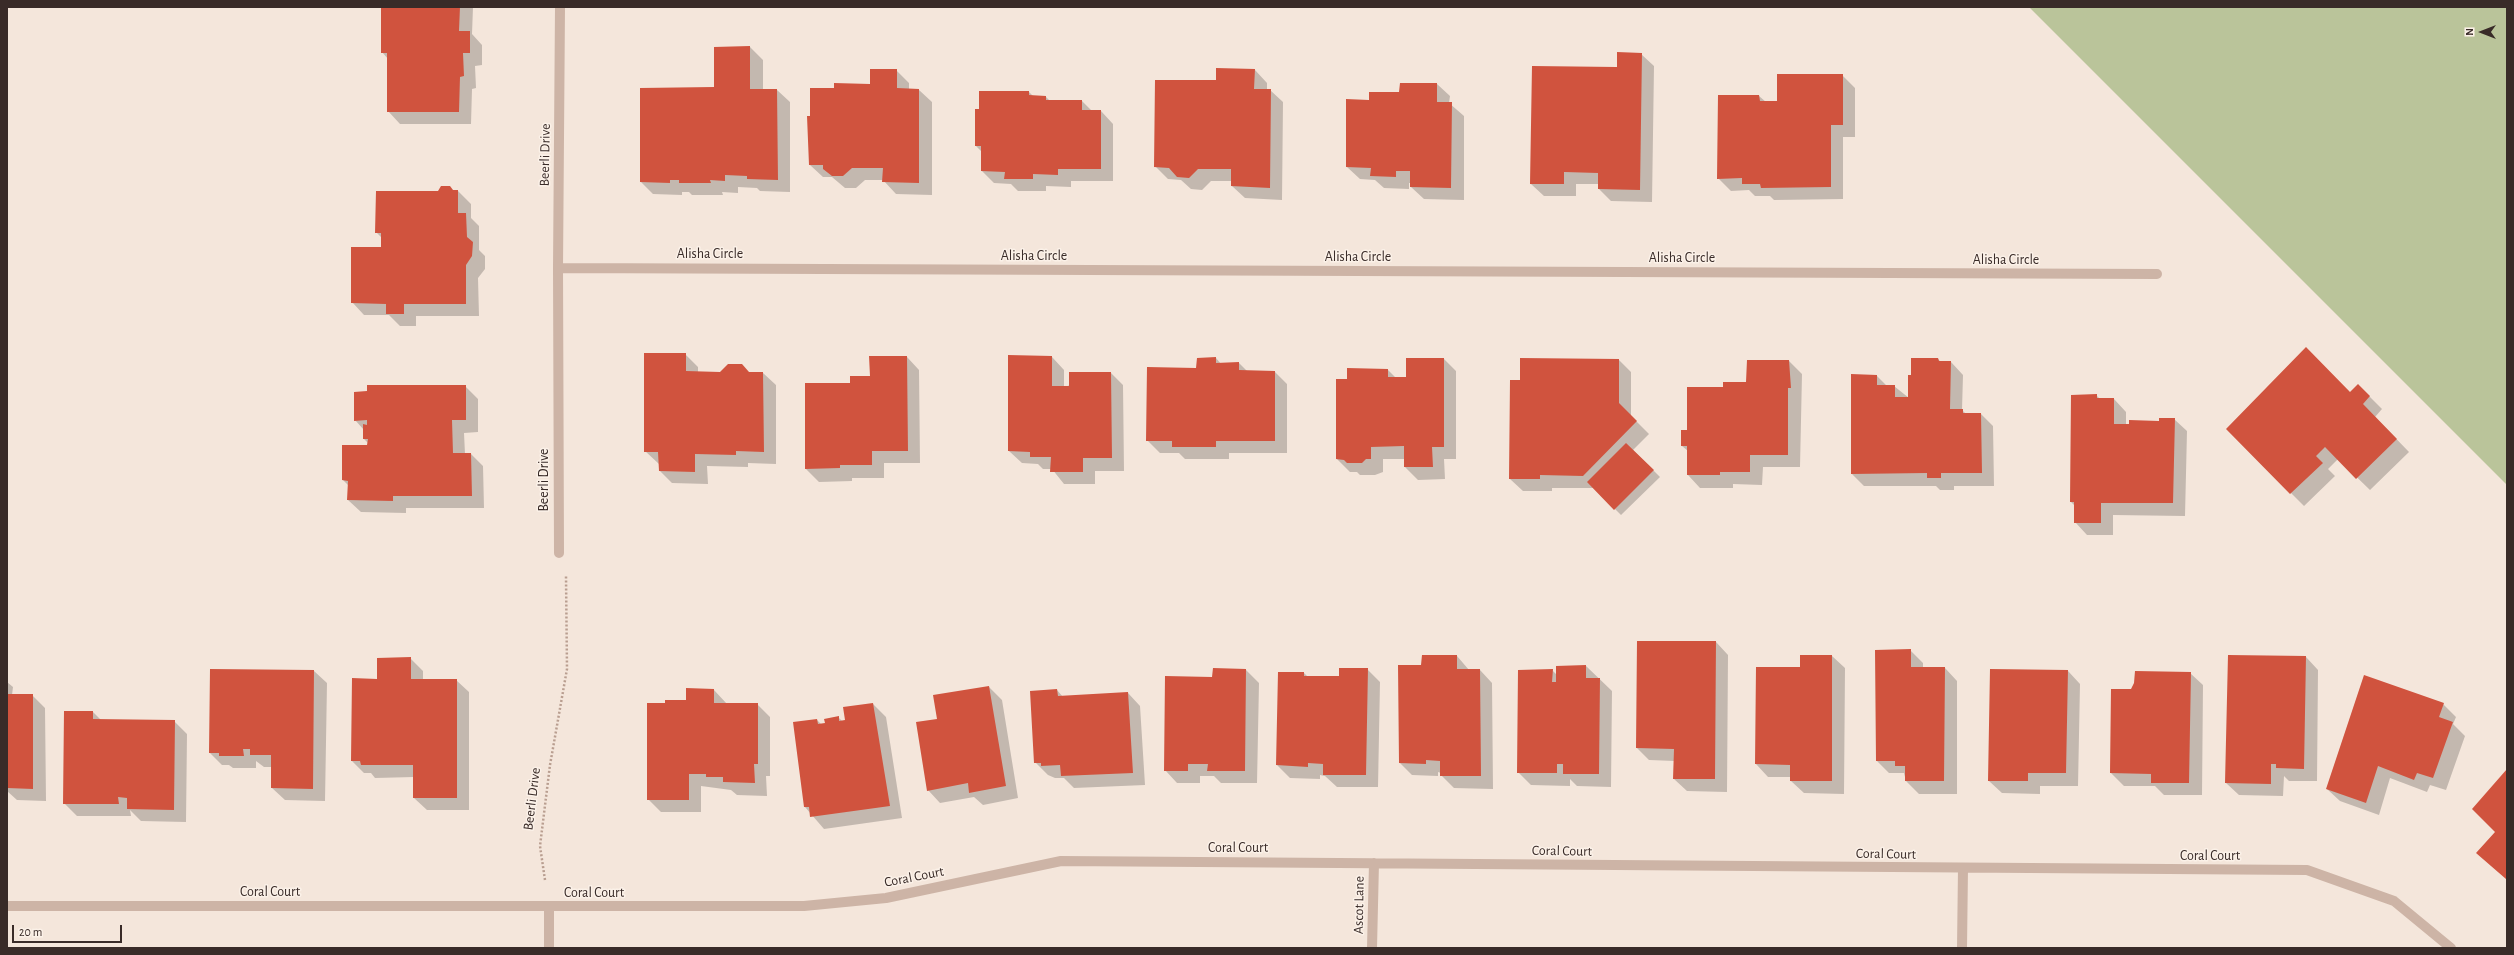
<!DOCTYPE html>
<html>
<head>
<meta charset="utf-8">
<style>
  body { margin:0 }
  #map { position:relative; width:2514px; height:955px; overflow:hidden; background:#f4e6db; font-family:"Alegreya Sans",sans-serif }
  canvas { display:block }
  .frame { position:absolute; inset:0; border:8px solid #392b28; pointer-events:none }
  .north { position:absolute; left:2462px; top:12px; width:40px; height:40px; -webkit-text-stroke:3px #fbf1e8; paint-order:stroke; rotate:270deg; font-size:11px; font-weight:700; line-height:16px; text-align:center; color:#392b28 }
  .north::after { content:''; display:block; margin:auto; width:14px; height:18px; background:#392b28; clip-path:polygon(50% 0,100% 100%,50% 72%,0 100%) }
  .scale { position:absolute; left:12px; top:925px; width:110px; height:18px; box-sizing:border-box; border:2px solid #392b28; border-top:0; padding-left:5px; font-size:12px; line-height:14px; white-space:nowrap; color:#392b28; -webkit-text-stroke:3px #fbf1e8; paint-order:stroke }
</style>
</head>
<body>
<div id="map">
<canvas width="2514" height="955"></canvas>
<div class="frame"></div>
<div class="north">N</div>
<div class="scale">20 m</div>
</div>
<script>
const c = document.querySelector('canvas').getContext('2d');
c.lineJoin = 'round';
function paint(path, color) {
  c.fillStyle = color;
  c.fill(path, 'evenodd');
}
function strokePath(path, color, width, dash) {
  c.strokeStyle = color;
  c.lineWidth = width;
  c.lineCap = dash ? 'butt' : 'round';
  c.setLineDash(dash || []);
  c.stroke(path);
}
function drawText(font, color, halo, rows, align = 'center') {
  c.font = font + ' "Alegreya Sans",sans-serif';
  c.lineWidth = 3;
  c.setLineDash([]);
  c.textBaseline = 'middle';
  c.strokeStyle = halo;
  c.fillStyle = color;
  for (const [text, x, y, turn = 0] of rows) {
    c.save();
    c.translate(x, y);
    c.rotate((+turn || 0) * Math.PI / 180);
    c.textAlign = isNaN(turn) ? turn : align;
    if (halo) c.strokeText(text, 0, 0);
    c.fillText(text, 0, 0);
    c.restore();
  }
}
paint(new Path2D(`
  M2029 7H2507V485Z`), '#bac49a');
paint(new Path2D(`
  M400 7H473L472 34 482 45V65L475 66 476 88 472 89 471 124H400L388 111V59L382 52Z
  M750 47 763 60V90H777L790 102V192L760 191 757 188 738 187V193L722 192 723 195H692L689 192H682V195L653 194 641 182 715 88V48Z
  M1641 54 1654 66 1652 202 1611 201 1599 189V184H1576V196H1544L1531 184 1618 68Z
  M896 70 909 83V89L919 90 932 102V195L896 194 883 180H865L856 188H845L832 177H823L810 165 811 117 835 89 871 85Z
  M1255 70 1267 83V90H1270L1283 102 1282 200 1245 198 1232 186V181H1211L1202 190 1191 189 1181 180 1168 179 1155 166 1217 81Z
  M1842 75 1855 88V137H1843V199L1774 200 1770 196H1755L1749 190 1731 191 1718 178 1759 96 1766 102H1778Z
  M1437 84 1450 96 1449 103 1464 116V200L1424 199 1411 187V183H1409V189L1384 188 1375 180 1360 179 1347 167 1370 101Z
  M1029 92 1033 96 1046 97 1050 101H1082L1092 111H1101L1113 124V181H1071V187L1046 186V191H1018L1011 184 994 183 982 171V152L976 146 980 110Z
  M453 191H458L471 204V218L479 226V250L485 256V269L478 278 479 316H416V326H400L389 315H364L352 302 382 248V238L376 232Z
  M685 354 698 367V372L763 373 776 385V464L748 463V467L707 466 708 484 672 483 660 471 659 464 645 451Z
  M907 357 919 370 920 463H884V478H852V481L819 482 806 469V384H851L871 377Z
  M1052 357 1064 370V387L1111 373 1123 385 1124 471H1095V484H1064L1052 469H1043L1038 464 1022 463 1009 451Z
  M1216 358 1221 364 1239 363 1247 371 1275 372 1287 384V453H1229V459H1185L1179 453H1160L1147 440 1197 369Z
  M1444 359 1456 371V459H1444L1445 479 1418 480 1405 467V459H1383V472L1375 475H1360L1357 472H1350L1337 459 1348 380 1388 370 1396 378H1407Z
  M1938 359 1941 362H1951L1963 375 1962 410 1966 414H1981L1993 426 1994 486H1954V490H1940L1936 486H1864L1852 474 1877 376 1887 386H1894L1909 398 1912 376Z
  M1619 360 1631 372V416L1649 434 1633 450 1660 477 1621 515 1594 488H1552V491H1523L1510 479 1521 381Z
  M1789 361 1802 374 1800 467H1763L1762 485 1733 484V488H1700L1688 475V451L1682 446 1688 431 1724 388 1747 383Z
  M2358 385 2382 409 2375 417 2409 452 2370 490 2338 459 2328 469 2335 476 2304 506 2227 429 2350 393Z
  M465 386 478 399V432L464 433 465 454H471L483 466 484 508H406V513L361 512 348 500V485L343 480 368 446V443L364 439V430L355 420Z
  M2096 395 2100 399H2114L2126 412V425L2160 422 2174 419 2187 431 2185 516 2113 515V535H2087L2075 522V506L2071 502Z
  M1716 642 1728 655 1727 792 1687 791 1674 779 1675 761 1649 760 1637 748Z
  M1910 650 1923 663V668H1945L1957 681V794H1919L1906 781 1904 773H1889L1877 761Z
  M1457 656 1469 670H1480L1492 683 1493 789 1454 788 1441 775V773L1438 772V776L1412 775 1400 763 1422 666Z
  M1832 656 1845 668 1844 794 1804 793 1791 781V777H1768L1756 764 1801 668Z
  M2306 657 2318 670 2317 781H2289L2284 776 2283 796 2239 795 2226 783Z
  M410 658 423 671V680H456L469 692V810H427L414 798V777L375 778 371 773H364L352 761 378 680Z
  M1586 666 1612 691 1611 787 1577 786 1570 779V786L1531 785 1518 772 1552 670 1557 675Z
  M1367 669 1380 682 1378 787H1337L1325 776 1320 775V779L1290 778 1277 765 1304 673 1308 677H1340Z
  M211 670 314 671 327 683 325 801 285 800 272 788V767H264L256 761V768H233L229 765H222L210 753Z
  M1246 670 1259 683 1257 783H1221L1214 776H1200V783H1177L1165 770 1213 678Z
  M2068 671 2080 684 2078 786H2040V794L2002 793 1989 781Z
  M2190 673 2203 685 2202 795H2164L2155 786H2124L2111 773 2131 690Z
  M7 682 13 687 12 695H32L45 708 46 801 17 800 7 791Z
  M989 687 1002 700 1018 798 983 805 974 797 940 803 928 790 938 720Z
  M714 690 727 704H757L770 717V776H766L767 796 737 795 731 790 701 786V812H661L648 799 666 704 686 701Z
  M1057 690 1063 697 1128 693 1140 706 1145 785 1074 788 1064 778H1055L1048 775 1035 762Z
  M873 704 886 717 902 818 824 829 805 807 817 720 822 725 838 717 842 721H846Z
  M2443 704 2456 717 2453 724 2465 736 2446 790 2430 785 2427 792 2390 778 2379 815 2340 801 2327 789Z
  M65 712H93L101 720 174 721 187 734 186 822 141 821 130 810 131 816H77L64 803Z`), '#0003');
paint(new Path2D(`
  M381 7H460L459 31H470V53H463L464 76 460 77 459 112H387V53H381Z
  M750 46V89H777L778 180 747 179V176L725 175V181L710 180 711 183H679V180H670V183L640 182V88L714 87V47Z
  M1617 52 1642 53 1640 190 1598 189V173L1564 172V184H1530L1532 66 1617 67Z
  M1216 68 1255 69 1254 89H1271L1270 188 1231 186V169H1198L1189 178 1177 177 1169 168 1154 167 1155 80H1216Z
  M870 69H897V88L919 89V183L882 182 883 168H852L843 176H832L823 169V165H809L807 116H810V88H834V83L870 84Z
  M1777 74H1843V125H1831V187L1761 188 1760 184H1742V178L1717 179 1718 95H1759L1760 101H1777Z
  M1400 83H1437V102H1452L1451 188 1410 187V171H1396V177L1370 176 1371 168 1346 167V99L1369 100V92H1399Z
  M979 91H1029V95L1046 96V100H1082V110H1101V169H1058V175L1033 174V179H1004L1005 172 981 171V146H975V109H979Z
  M441 186H450L453 190H458V213H466L467 237 473 242 472 256 466 265V304H404V314H386V304L351 303V247H381V233H375L376 191H438Z
  M2306 347 2350 392 2358 384 2370 396 2363 404 2397 439 2356 479 2325 447 2316 456 2323 463 2290 494 2226 429Z
  M644 353H686V371L720 372 728 364H742L749 372H763L764 452 736 451V455L695 454V472L659 471 658 452H644Z
  M1008 355 1052 356V386H1069V372H1111L1112 458H1083V472H1050L1051 457H1030V452L1008 451Z
  M869 356H907L908 451H872V465H840V468L805 469V383H850V376H870Z
  M1216 357V363L1239 362V370L1275 371V441H1216V447H1172V441H1146L1147 367 1196 368 1197 358Z
  M1406 358H1444V447H1432L1433 467H1404V446L1371 447V459H1366L1362 463H1347L1344 460 1336 459V379H1347V368L1388 369V377H1406Z
  M1520 358 1619 359V403L1637 421 1583 476 1540 475V479H1509L1510 380H1520Z
  M1911 358H1938L1939 361H1951L1950 409H1963V413H1981L1982 473H1941V478H1927V473L1851 474V374L1877 375V385H1895V397H1908V375H1911Z
  M1747 360H1789L1791 388H1788V455H1750V472H1720V475H1687V446H1681V430H1687V387H1723V382H1746Z
  M367 385H466V420H452L453 453H471L472 496H393V501L347 500 348 481 342 480V445H367L368 439H363V424L367 425V420L354 421V392L367 391Z
  M2097 394V398H2114V424H2129V420L2159 421V418H2175L2173 503H2101V523H2074V502H2070L2071 395Z
  M1626 443 1654 470 1614 510 1587 482Z
  M1637 641H1716L1715 779H1673L1674 749 1636 748Z
  M1911 649V667H1945L1944 781H1905V766H1895V761H1876L1875 650Z
  M1422 655H1457V669H1480L1481 776H1440V761L1426 760V764L1399 763 1398 665H1421Z
  M1800 655H1832V781H1790V765L1755 764 1756 667H1800Z
  M2228 655 2306 656 2304 769 2276 768V764H2271V784L2225 783Z
  M411 657V679H457V798H413V765H361L360 761H351L352 678 377 679V658Z
  M1586 665V678H1600L1599 774H1563V764H1557V773H1517L1518 670 1553 669 1552 682H1556V666Z
  M1213 668 1246 669 1245 771H1207L1208 764H1188V771H1164L1165 676 1212 677Z
  M1339 668H1368L1366 775H1323V764L1308 763V767L1276 765 1278 672H1304V676H1339Z
  M210 669 314 670 313 789 271 788V755H250V749H243L244 756H219V753H209Z
  M1990 669 2068 670 2066 773H2028V781H1988Z
  M2135 671 2191 672 2189 783H2151V774L2110 773 2111 689H2131L2134 683Z
  M2364 675 2444 703 2439 717 2453 722 2433 778 2417 773 2414 780 2378 766 2366 803 2326 789Z
  M989 686 1006 786 969 793 968 783 927 791 916 722 937 719 933 695Z
  M686 688 714 689V703H758V764H754L755 783 723 782V777H706V774H689V800H647V703H665V700H686Z
  M1057 689 1058 696 1128 692 1133 773 1061 776 1060 765 1041 766V763H1034L1030 691Z
  M7 694H33V789L7 788Z
  M873 703 890 806 810 817 809 807H804L793 722 817 719 818 724 825 723 824 719 839 716V721L845 720 843 707Z
  M64 711H93V719L175 720 174 810 127 809V798L118 797 119 804H63Z
  M2507 769V877L2506 879 2476 853 2495 832 2472 809Z`), '#d0533e');
strokePath(new Path2D(`
  M545 880 540 846 550 765 567 669 566 576`), '#b99e90', 2.5, [2, 2]);
strokePath(new Path2D(`
  M558 268 2157 274
  M559 553 558 268 560 7
  M7 906H804L886 898 1061 861 2307 870 2394 901 2451 948
  M549 907V948
  M1372 948 1374 863
  M1962 948 1963 868`), '#cdb4a6', 10);
drawText('14px', '#392b28', '#fbf1e8', [
  ["Beerli Drive",545,155,-89],
  ["Alisha Circle",710,254],
  ["Alisha Circle",1034,256],
  ["Alisha Circle",1358,257],
  ["Alisha Circle",1682,258],
  ["Alisha Circle",2006,260],
  ["Beerli Drive",544,480,-90],
  ["Beerli Drive",532,799,-83],
  ["Coral Court",1238,848],
  ["Coral Court",1562,851,1],
  ["Coral Court",1886,854,1],
  ["Coral Court",2210,856],
  ["Coral Court",914,877,-11],
  ["Coral Court",270,892],
  ["Coral Court",594,893],
  ["Ascot Lane",1359,905,-89]
]);
</script>
</body>
</html>
